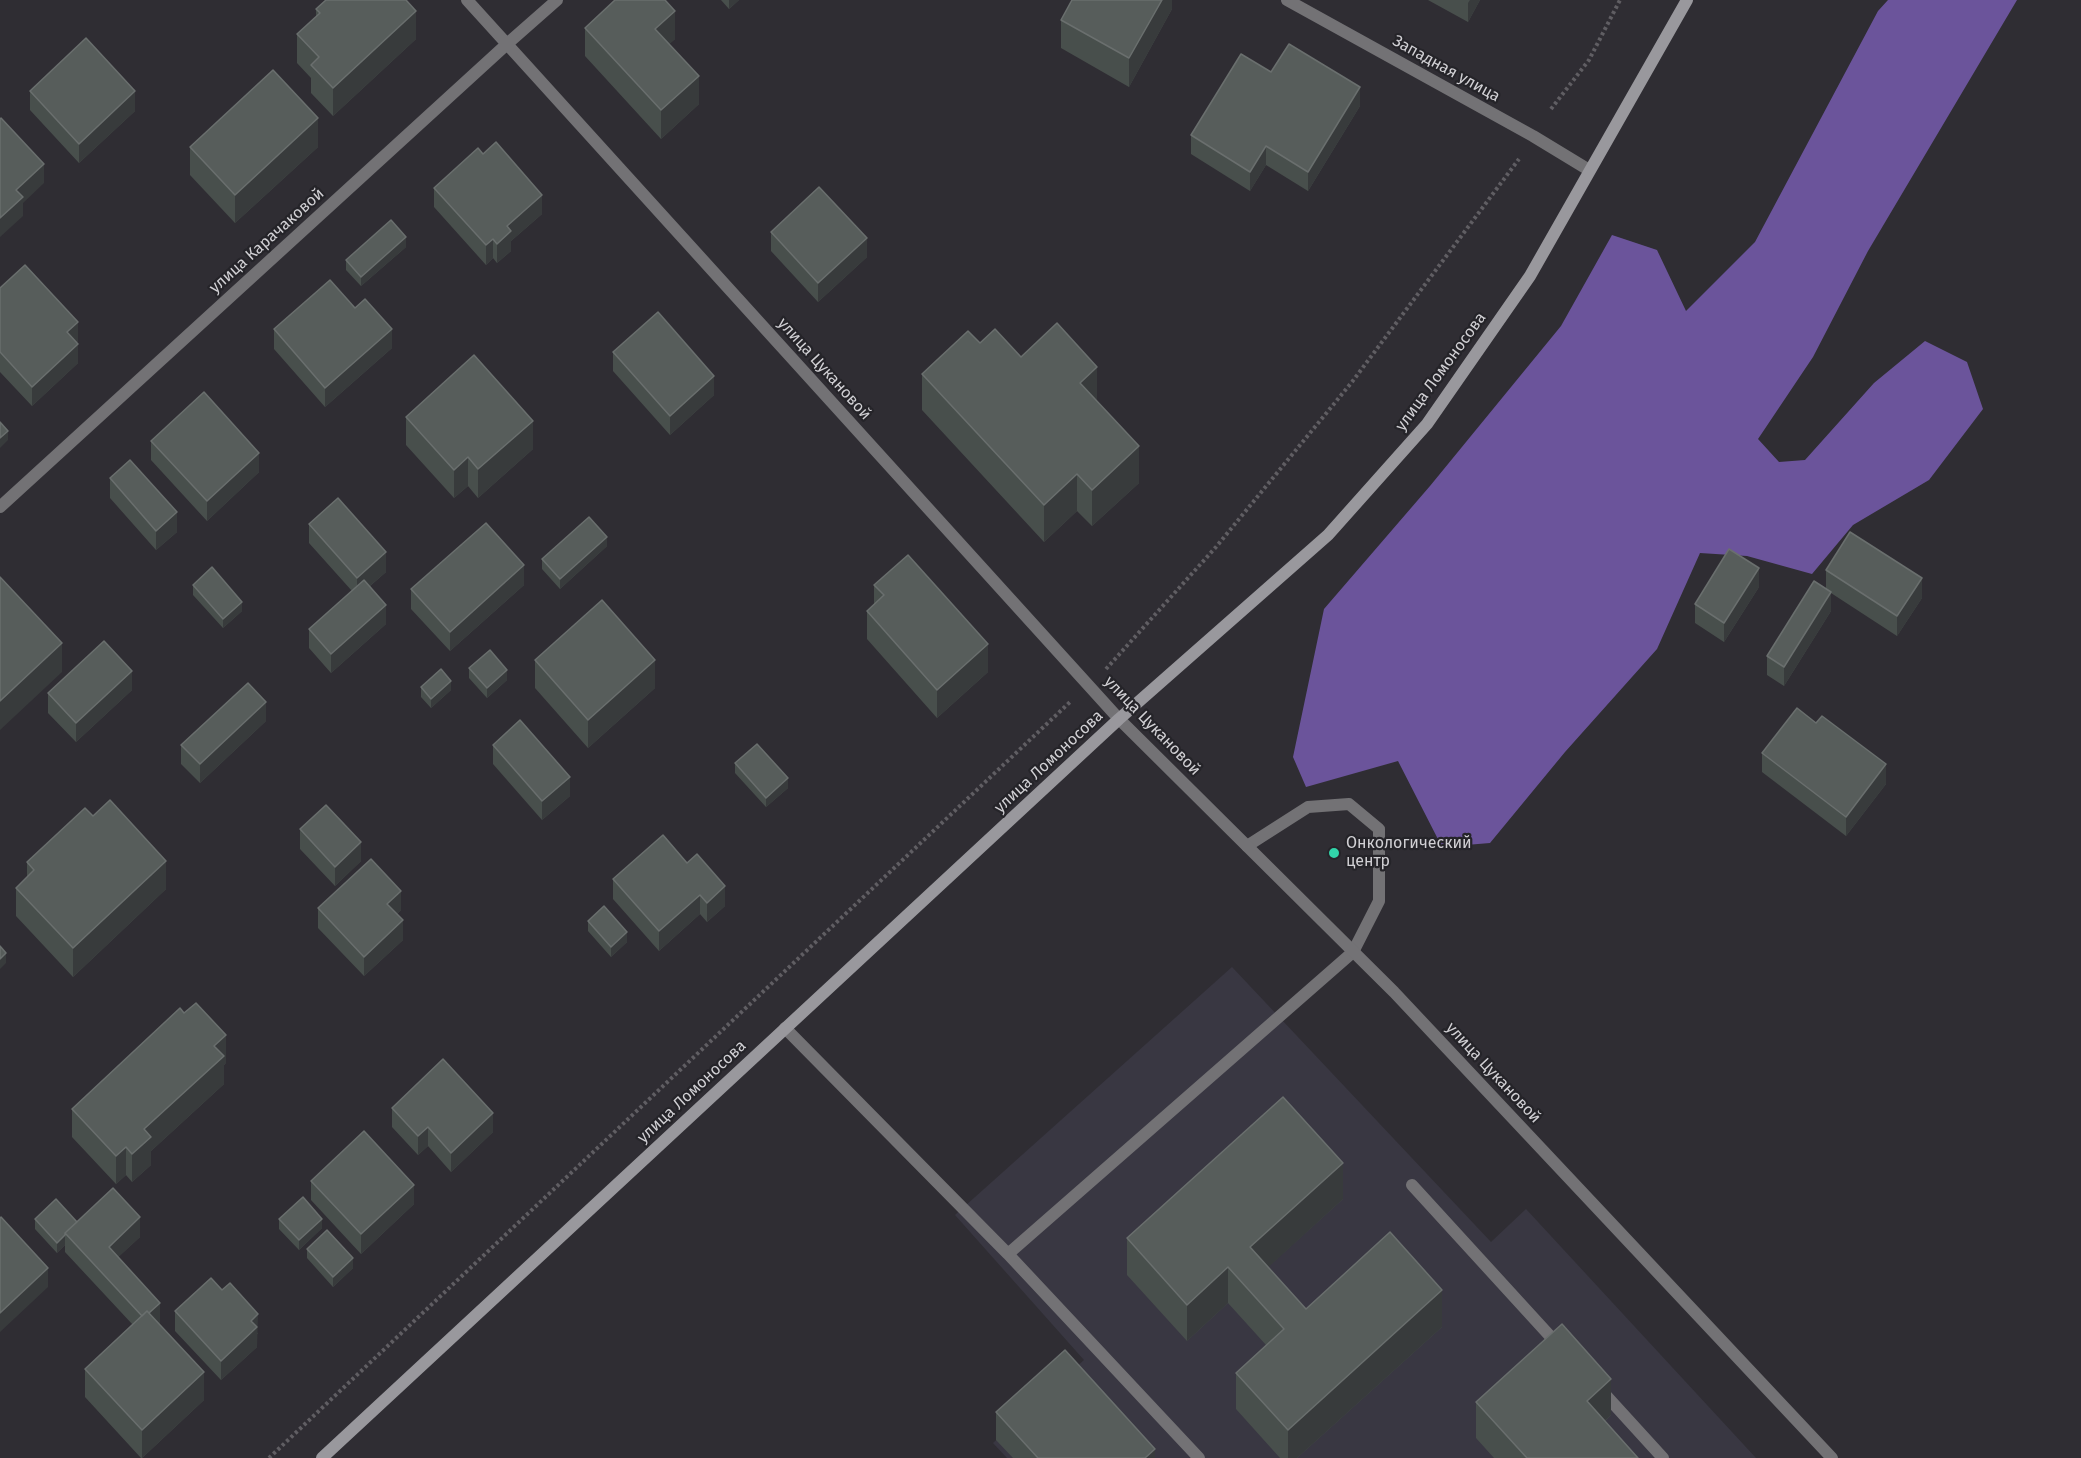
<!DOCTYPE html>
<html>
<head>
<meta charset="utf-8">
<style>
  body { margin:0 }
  canvas { display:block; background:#2f2d33 }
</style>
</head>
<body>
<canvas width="2081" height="1458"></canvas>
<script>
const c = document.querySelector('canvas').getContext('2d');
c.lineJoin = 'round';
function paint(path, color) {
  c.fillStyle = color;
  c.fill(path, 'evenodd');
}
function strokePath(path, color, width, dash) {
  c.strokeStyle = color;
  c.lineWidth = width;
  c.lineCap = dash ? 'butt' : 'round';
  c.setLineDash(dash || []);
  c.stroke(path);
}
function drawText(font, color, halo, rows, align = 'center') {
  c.font = font + ' "Fira Sans",sans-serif';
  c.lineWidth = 4.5;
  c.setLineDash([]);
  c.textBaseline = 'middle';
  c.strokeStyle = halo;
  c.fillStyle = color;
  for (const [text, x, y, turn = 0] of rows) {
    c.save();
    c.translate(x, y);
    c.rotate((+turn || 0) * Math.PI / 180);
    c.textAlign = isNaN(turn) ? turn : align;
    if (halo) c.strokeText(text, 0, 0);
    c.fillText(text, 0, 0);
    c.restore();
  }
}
paint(new Path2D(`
  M1232 967 1491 1242 1526 1209 1756 1458H1007L993 1443 1084 1360 955 1215Z`), '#393742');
paint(new Path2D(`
  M1888 0H2017L1868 251 1813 357 1758 439 1779 462 1805 460 1874 383 1925 341 1967 362 1983 409 1929 480 1853 525 1812 574 1747 556 1700 553 1657 649 1565 752 1490 843 1442 847 1398 761 1306 787 1293 757 1324 609 1430 486 1561 326 1612 235 1657 250 1686 311 1755 242 1878 11Z`), '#6b549b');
strokePath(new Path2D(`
  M1551 109 1589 60 1620 0
  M1106 669 1216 547 1352 382 1519 159
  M269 1458 1070 702`), '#605e63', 4, [3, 3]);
strokePath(new Path2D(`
  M785 1028 1008 1254 1199 1458
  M1412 1185 1560 1347
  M1008 1254 1353 952 1379 901V829L1349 804 1308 807 1247 846
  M1601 1390 1663 1458`), '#737275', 12);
strokePath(new Path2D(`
  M467 0 1119 719 1394 992 1832 1458
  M1287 0 1533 136 1589 170
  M0 507 507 44 557 0`), '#737275', 12);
strokePath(new Path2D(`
  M322 1458 1119 719 1328 535 1427 424 1530 276 1687 0`), '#99989d', 12);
paint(new Path2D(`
  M721 0H739L729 9Z
  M1172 0V9L1129 87 1061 48V20Z
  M1428 0H1480L1468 22Z
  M316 9 416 39 333 116 311 93V78L297 63V34L316 17Z
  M585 28 675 39 669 44 699 104 661 139 585 56Z
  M1271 72 1360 106 1308 191 1266 165 1250 191 1191 154V135Z
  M30 91 135 111 79 163 30 110Z
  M190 147H318L235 223 190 175Z
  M434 188 542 214 511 241V251L497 263 493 258 486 265 434 207Z
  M771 232 867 257 818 302 771 251Z
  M406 247 361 286 346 270V260Z
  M0 288 78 341 77 342 78 363 32 406 0 372Z
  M355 308 392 348 325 407 274 349V329Z
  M980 343 1021 357 1097 401 1139 483 1092 526 1077 511 1044 542 922 410V374Z
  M613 352 714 395 670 435 613 371Z
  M406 417 533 449 478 498 468 486 454 498 406 445Z
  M151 441 259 472 207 521 151 460Z
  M110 478 177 532 156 550 110 498Z
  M309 524 386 572 370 586 386 624 331 673 309 648V629L352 591 309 543Z
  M607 546 560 589 542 569V559Z
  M1826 570 1922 598 1897 636 1831 593V611L1784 686 1767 675V656L1826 588Z
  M193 585 242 611 223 628 193 595Z
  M524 585 450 651 411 609V589Z
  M874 585 988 672 937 718 867 639V611L874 604Z
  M1759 587 1724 642 1695 623V604Z
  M535 660 655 688 588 748 535 688Z
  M469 668 507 680 487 698 469 678Z
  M421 687 451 690 431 708 421 697Z
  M132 690 76 742 48 713V693Z
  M266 721 200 783 181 764V745Z
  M1816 723 1886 784 1846 836 1762 772V753Z
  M493 745 570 796 542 820 493 764Z
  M735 763 788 788 766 807 735 773Z
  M300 829 361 861 335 886 300 849Z
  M663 835 725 906 707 922 700 914 659 951 613 899V879Z
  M27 862 166 889 73 977 16 916V888L27 877Z
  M318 908 401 910 397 914 403 940 364 976 318 928Z
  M588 921 627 942 611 957 588 931Z
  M226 1063 224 1065V1084L151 1151V1165L132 1182 126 1175 116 1184 72 1137V1109Z
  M392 1108 493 1132 451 1172 428 1146 418 1155 392 1127Z
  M311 1181 414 1204 361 1254 311 1200Z
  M1343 1199 1268 1267 1306 1309 1442 1327 1297 1458H1280L1236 1409V1373L1266 1345 1228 1303 1187 1341 1127 1275V1238Z
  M35 1219 77 1222 140 1237 118 1257 160 1322 159 1323 204 1400 142 1458H141L85 1397V1369L133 1325 65 1252V1245L57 1253 35 1229Z
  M279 1219 322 1228 299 1250 279 1229Z
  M307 1249 353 1268 333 1287 307 1258Z
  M175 1311 258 1333 257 1334V1347L221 1380 175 1331Z
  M1476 1402 1611 1415 1605 1421 1638 1458H1494L1476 1438Z
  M996 1412 1155 1458H1013L996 1440Z`), '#484f4c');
paint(new Path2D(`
  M729 0H739L729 9Z
  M1162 0H1172V9L1129 87V58Z
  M1470 0H1480L1468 22V3Z
  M416 11V39L333 116V88Z
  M675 11V39L655 57V29Z
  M699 76V104L661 139V110Z
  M1360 87V106L1308 191V172Z
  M135 91V111L79 163V144Z
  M318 118V147L235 223V195Z
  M1266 146V165L1250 191V172Z
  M44 164V183L23 203V216L0 237V218L16 190Z
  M542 195V214L511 241V251L497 263V244L507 226Z
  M406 237V247L361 286V277Z
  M867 238V257L818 302V283Z
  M493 239V258L486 265V245Z
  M78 322V341L67 351V332Z
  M392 329V348L325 407V388Z
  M78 344V363L32 406V387Z
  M1097 367V403L1080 383Z
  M714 376V395L670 435V416Z
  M533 421V449L478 498V469Z
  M8 431V440L0 448V438Z
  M1139 446V483L1092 526V490Z
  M259 453V472L207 521V501Z
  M468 457V486L454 498V470Z
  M1077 474V511L1044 542V505Z
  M177 512V532L156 550V531Z
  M607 537V546L560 589V579Z
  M386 552V572L357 597V578Z
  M524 565V585L450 651V632Z
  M1759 568V587L1724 642V623Z
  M1922 578V598L1897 636V616Z
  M1831 592V611L1784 686V667Z
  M242 602V611L223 628V619Z
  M386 605V624L331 673V654Z
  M62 643V672L0 730V701Z
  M988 644V672L937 718V690Z
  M655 660V688L588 748V720Z
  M507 670V680L487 698V688Z
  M132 671V690L76 742V723Z
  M451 681V690L431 708V699Z
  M266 702V721L200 783V764Z
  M1886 764V784L1846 836V817Z
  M570 777V796L542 820V801Z
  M788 778V788L766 807V798Z
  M361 842V861L335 886V867Z
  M166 861V889L73 977V948Z
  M725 886V906L707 922V903Z
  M401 891V910L387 923V904Z
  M700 895V914L659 951V931Z
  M403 920V940L364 976V957Z
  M627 932V942L611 957V947Z
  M6 953V963L0 969V959Z
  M226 1035V1063L224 1065V1084L151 1151V1165L132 1182V1154L144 1129 214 1046Z
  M493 1113V1132L451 1172V1153Z
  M428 1127V1146L418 1155V1136Z
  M126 1147V1175L116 1184V1156Z
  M1343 1163V1199L1250 1284V1247Z
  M414 1185V1204L361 1254V1234Z
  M140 1217V1237L109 1266V1247Z
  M322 1219V1228L299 1250V1240Z
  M65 1235V1245L57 1253V1243Z
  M353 1258V1268L333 1287V1277Z
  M1228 1267V1303L1187 1341V1305Z
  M48 1268V1287L0 1332V1313Z
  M1442 1290V1327L1297 1458H1288V1430Z
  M160 1303V1322L144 1337V1318Z
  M258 1314 257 1347 221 1380V1361L251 1321Z
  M204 1372V1400L142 1458V1430Z
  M1611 1379V1415L1587 1437V1401Z
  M1155 1449V1458H1145Z`), '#383b3c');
const building = new Path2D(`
  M326 0H406L416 11 333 88 311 65 319 57 297 34 320 13 316 9Z
  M615 0H665L675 11 655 29 699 76 661 110 585 28Z
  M1072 0H1162L1129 58 1061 20Z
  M86 38 135 91 79 144 30 91Z
  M1289 44 1360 87 1308 172 1266 146 1250 172 1191 135 1241 54 1271 72Z
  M273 70 318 118 235 195 190 147Z
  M1 118 44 164 16 190 23 197 0 218V119Z
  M496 142 542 195 507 226 511 231 497 244 493 239 486 245 434 188 478 148 483 154Z
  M819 187 867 238 818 283 771 232Z
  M391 220 406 237 361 277 346 260Z
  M25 265 78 322 67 332 78 344 32 387 0 352V288Z
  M330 280 355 308 365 299 392 329 325 388 274 329Z
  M658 312 714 376 670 416 613 352Z
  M1057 323 1097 367 1080 383 1139 446 1092 490 1077 474 1044 505 922 374 968 331 980 343 995 329 1021 357Z
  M474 355 533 421 478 469 468 457 454 470 406 417Z
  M204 392 259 453 207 501 151 441Z
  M0 422 8 431 0 438Z
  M130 460 177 512 156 531 110 478Z
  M338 498 386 552 357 578 309 524Z
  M589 517 607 537 560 579 542 559Z
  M486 523 524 565 450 632 411 589Z
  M1850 532 1922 578 1897 616 1826 570Z
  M1729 549 1759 568 1724 623 1695 604Z
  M908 555 988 644 937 690 867 611 884 595 874 585Z
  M212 567 242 602 223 619 193 585Z
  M0 577 62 643 0 701Z
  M364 580 386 605 331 654 309 629Z
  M1814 581 1831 592 1784 667 1767 656Z
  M602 600 655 660 588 720 535 660Z
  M104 641 132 671 76 723 48 693Z
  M490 650 507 670 487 688 469 668Z
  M441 669 451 681 431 699 421 687Z
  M248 683 266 702 200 764 181 745Z
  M1797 708 1816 723 1822 716 1886 764 1846 817 1762 753Z
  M520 720 570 777 542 801 493 745Z
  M757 744 788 778 766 798 735 763Z
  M110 800 166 861 73 948 16 888 34 870 27 862 85 808 93 816Z
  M326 805 361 842 335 867 300 829Z
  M663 835 687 863 697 854 725 886 707 903 700 895 659 931 613 879Z
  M371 859 401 891 387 904 403 920 364 957 318 908Z
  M604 906 627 932 611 947 588 921Z
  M0 946 6 953 0 959Z
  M196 1003 226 1035 214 1046 224 1056 144 1129 151 1137 132 1154 126 1147 116 1156 72 1109 180 1008 184 1013Z
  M443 1059 493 1113 451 1153 428 1127 418 1136 392 1108Z
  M1283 1097 1343 1163 1250 1247 1306 1309 1390 1232 1442 1290 1288 1430 1236 1373 1284 1329 1228 1267 1187 1305 1127 1238Z
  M364 1131 414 1185 361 1234 311 1181Z
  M113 1188 140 1217 109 1247 160 1303 149 1313 147 1311 142 1316 65 1233Z
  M303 1197 322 1219 299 1240 279 1219Z
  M56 1199 77 1222 65 1233V1235L57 1243 35 1219Z
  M1 1217 48 1268 0 1313V1218Z
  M327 1230 353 1258 333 1277 307 1249Z
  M211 1278 222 1290 230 1283 258 1314 251 1321 257 1327 221 1361 175 1311Z
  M147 1311 204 1372 142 1430 85 1369Z
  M1562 1324 1611 1379 1587 1401 1638 1458H1527L1476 1402Z
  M1065 1350 1155 1449 1145 1458H1038L996 1412Z`);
paint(building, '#575d5b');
strokePath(building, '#6a6f6e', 1.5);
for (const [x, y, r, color] of [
  [1334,853,6,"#31d4a9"]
]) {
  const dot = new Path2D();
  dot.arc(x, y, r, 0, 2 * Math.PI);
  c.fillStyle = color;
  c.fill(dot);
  strokePath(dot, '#252429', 2);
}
drawText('16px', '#d1d0d4', '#252429', [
  ["Западная улица",1446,69,29],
  ["улица Карачаковой",267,241,-42],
  ["улица Цукановой",824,369,48],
  ["улица Ломоносова",1441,372,-54],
  ["улица Цукановой",1152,726,46],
  ["улица Ломоносова",1049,762,-43],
  ["улица Цукановой",1493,1073,47],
  ["улица Ломоносова",692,1092,-43]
]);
drawText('16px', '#d1d0d4', '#252429', [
  ["Онкологический",1346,844],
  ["центр",1346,862]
], 'left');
</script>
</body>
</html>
